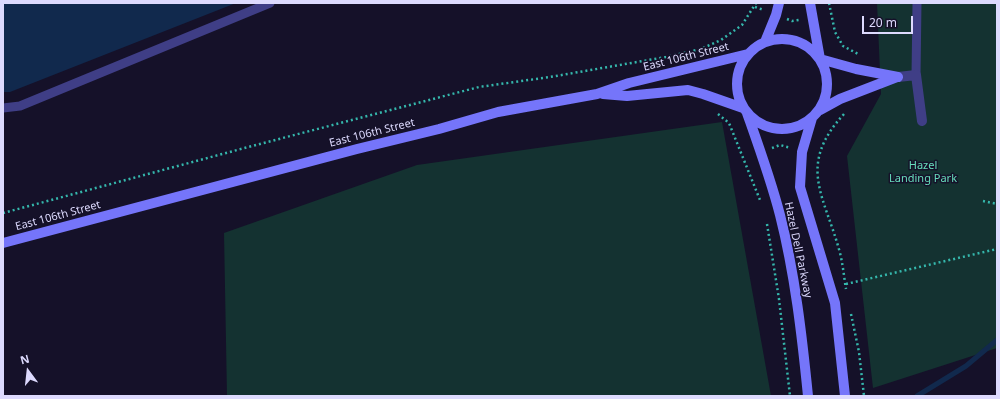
<!DOCTYPE html>
<html>
<head>
<meta charset="utf-8">
<style>
  body { margin:0 }
  #map { position:relative; width:1000px; height:399px; overflow:hidden; background:#151129; font-family:"Noto Sans",sans-serif }
  canvas { display:block }
  .frame { position:absolute; inset:0; border:4px solid #dddafe; pointer-events:none }
  .north { position:absolute; left:8px; top:351px; width:40px; height:40px; -webkit-text-stroke:3px #151129; paint-order:stroke; rotate:345deg; font-size:11px; font-weight:700; line-height:16px; text-align:center; color:#dddafe }
  .north::after { content:''; display:block; margin:auto; width:14px; height:18px; background:#dddafe; clip-path:polygon(50% 0,100% 100%,50% 72%,0 100%) }
  .scale { position:absolute; left:862px; top:16px; width:51px; height:18px; box-sizing:border-box; border:2px solid #dddafe; border-top:0; padding-left:5px; font-size:12px; line-height:14px; white-space:nowrap; color:#dddafe; -webkit-text-stroke:3px #151129; paint-order:stroke }
</style>
</head>
<body>
<div id="map">
<canvas width="1000" height="399"></canvas>
<div class="frame"></div>
<div class="north">N</div>
<div class="scale">20 m</div>
</div>
<script>
const c = document.querySelector('canvas').getContext('2d');
c.lineJoin = 'round';
function paint(path, color) {
  c.fillStyle = color;
  c.fill(path, 'evenodd');
}
function strokePath(path, color, width, dash) {
  c.strokeStyle = color;
  c.lineWidth = width;
  c.lineCap = dash ? 'butt' : 'round';
  c.setLineDash(dash || []);
  c.stroke(path);
}
function drawText(font, color, halo, rows, align = 'center') {
  c.font = font + ' "Noto Sans",sans-serif';
  c.lineWidth = 3;
  c.setLineDash([]);
  c.textBaseline = 'middle';
  c.strokeStyle = halo;
  c.fillStyle = color;
  for (const [text, x, y, turn = 0] of rows) {
    c.save();
    c.translate(x, y);
    c.rotate((+turn || 0) * Math.PI / 180);
    c.textAlign = isNaN(turn) ? turn : align;
    if (halo) c.strokeText(text, 0, 0);
    c.fillText(text, 0, 0);
    c.restore();
  }
}
paint(new Path2D(`
  M877 3H997V348L873 388 847 156 881 94Z
  M722 122 771 396H227L224 233 417 165Z`), '#143231');
paint(new Path2D(`
  M3 3H236L10 92H3Z`), '#11294d');
strokePath(new Path2D(`
  M917 396 966 366 997 340`), '#11294d', 5);
strokePath(new Path2D(`
  M829 3 835 32 843 46 860 55
  M755 7 764 10
  M787 19 792 21 799 20
  M718 114 729 123 760 200
  M844 114C796 166 825 196 840 253 843 265 844 277 846 289
  M772 148 780 145 791 148
  M983 201 997 204
  M3 213 252 146 479 87 550 77 666 57 701 49 721 40 742 25 756 3
  M767 224 779 299 790 396
  M846 284 997 249
  M851 314 859 352 864 396`), '#35b7ac', 2.5, [2, 3]);
strokePath(new Path2D(`
  M916 75 917 3
  M3 108 20 106 270 3`), '#3f3e86', 9);
strokePath(new Path2D(`
  M898 77 916 75 922 121`), '#3f3e86', 10);
strokePath(new Path2D(`
  M810 3 820 59 856 69 898 77
  M737 84a45 45 0 1 1 90 0a45 45 0 1 1-90 0Z
  M765 42 776 15 779 3
  M603 94 627 96 688 90 703 94 743 108
  M820 110 840 99 897 77
  M747 113C759 147 771 180 780 215 795 274 802 336 808 396
  M812 118 802 152 800 187 835 303 845 396
  M3 243 357 149 439 129 498 112 597 94 629 83 748 54`), '#7575fa', 10);
drawText('11px', '#dddafe', '#151129', [
  ["East 106th Street",686,57,-14],
  ["East 106th Street",372,133,-14],
  ["East 106th Street",58,216,-15],
  ["Hazel Dell Parkway",798,250,78]
]);
drawText('11px', '#67ddbc', '#151129', [
  ["Hazel",923,166],
  ["Landing Park",923,179]
]);
</script>
</body>
</html>
